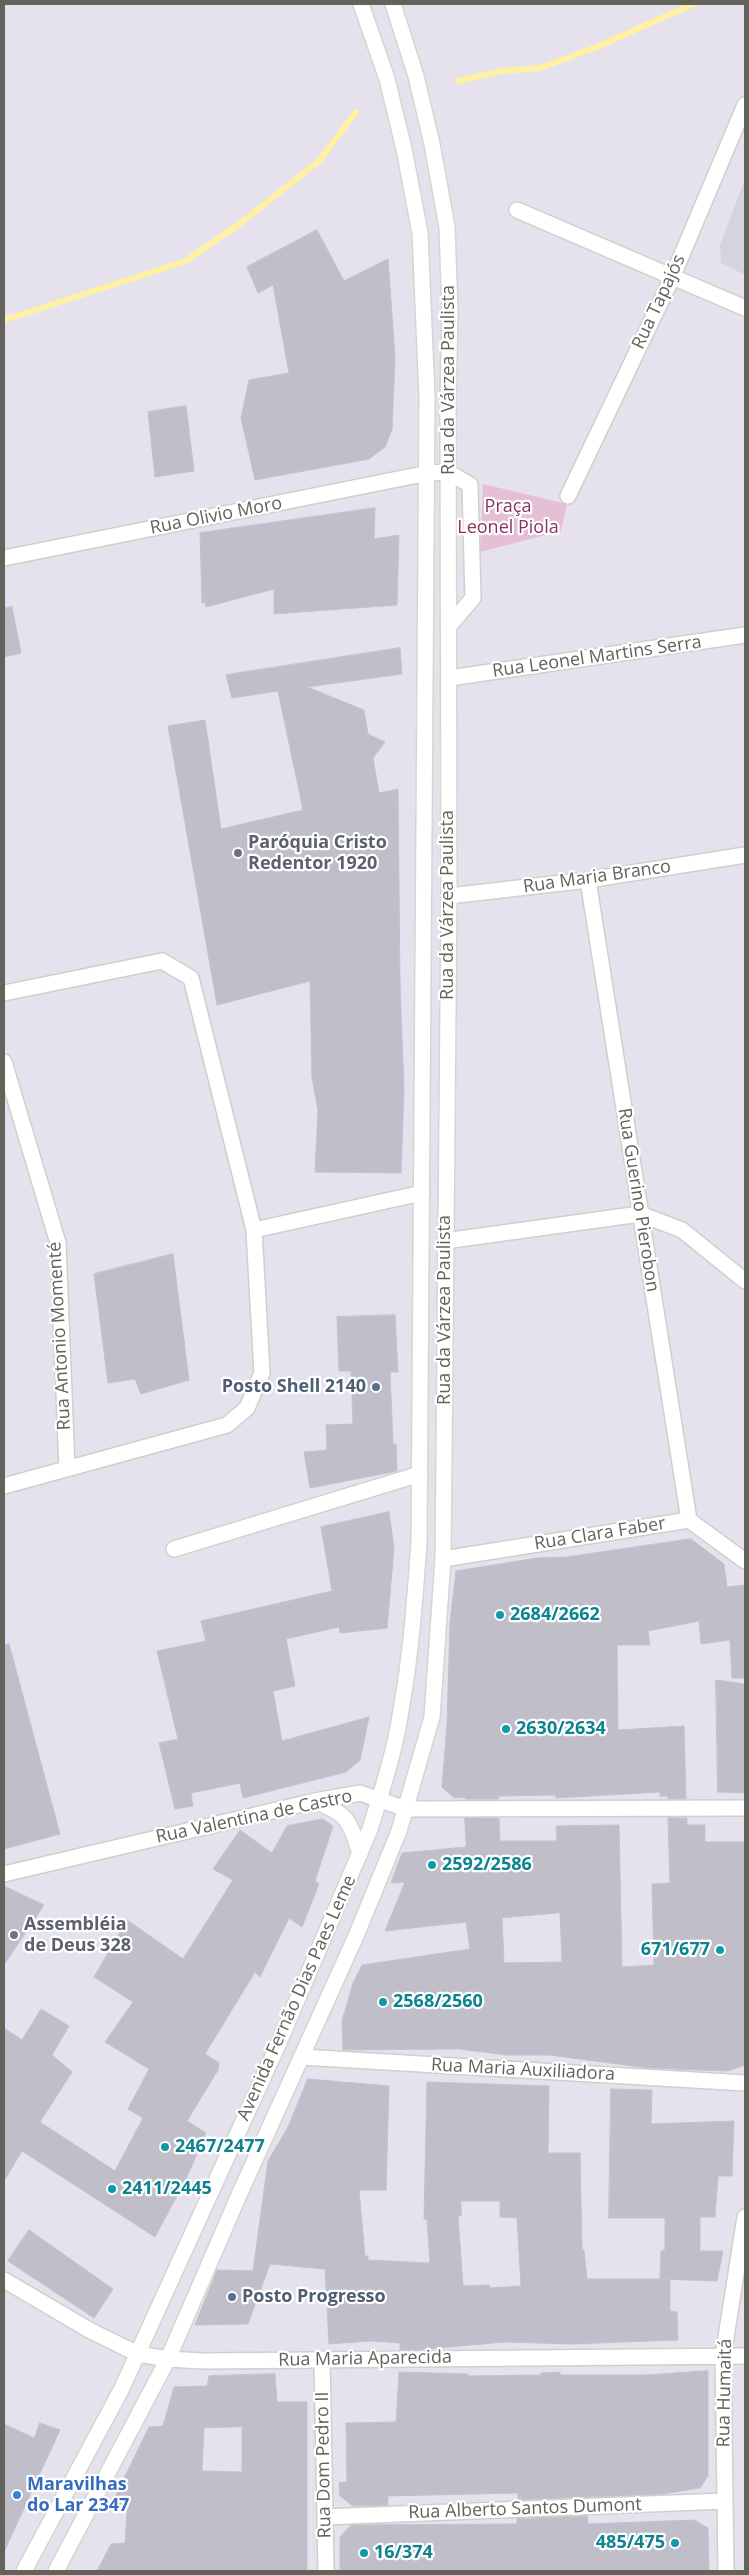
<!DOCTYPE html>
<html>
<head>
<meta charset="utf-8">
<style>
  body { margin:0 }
  #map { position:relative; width:749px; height:2575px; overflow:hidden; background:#e5e2ee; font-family:"Open Sans",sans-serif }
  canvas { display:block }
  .frame { position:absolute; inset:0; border:5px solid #63635b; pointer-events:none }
</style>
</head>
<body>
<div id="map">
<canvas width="749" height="2575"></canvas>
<div class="frame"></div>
</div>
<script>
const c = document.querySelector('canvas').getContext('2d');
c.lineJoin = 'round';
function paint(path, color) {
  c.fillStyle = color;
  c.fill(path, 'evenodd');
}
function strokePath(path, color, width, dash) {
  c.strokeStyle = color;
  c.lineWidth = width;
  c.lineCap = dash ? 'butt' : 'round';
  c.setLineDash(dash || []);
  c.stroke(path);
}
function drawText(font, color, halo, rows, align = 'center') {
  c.font = font + ' "Open Sans",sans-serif';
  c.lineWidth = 4.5;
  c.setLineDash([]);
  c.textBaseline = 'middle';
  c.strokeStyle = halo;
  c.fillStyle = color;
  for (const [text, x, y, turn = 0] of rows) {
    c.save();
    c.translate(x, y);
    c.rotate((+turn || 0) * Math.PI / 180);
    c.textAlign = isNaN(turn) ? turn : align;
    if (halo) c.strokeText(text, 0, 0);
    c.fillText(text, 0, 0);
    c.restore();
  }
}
paint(new Path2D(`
  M745 179V275L721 263 720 245Z`), '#d6d3e0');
paint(new Path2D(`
  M483 484 567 504 561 531 480 552Z`), '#e6bed5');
strokePath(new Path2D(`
  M458 81 501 71 540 68 597 47 693 4
  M4 320 186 261 242 222 319 161 356 112`), '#fff1a1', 6);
const building = new Path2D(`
  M317 230 344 281 388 259 395 357 392 429 385 447 369 459 255 480 241 418 249 380 289 373 273 285 258 293 247 267Z
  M186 406 194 471 155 477 148 412Z
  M375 508 374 539 399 535 397 605 274 614V589L206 607 205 602 202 603 200 533Z
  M12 607 21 653 4 657V608Z
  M400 648 402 674 307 687 364 710 368 734 385 742 373 758 379 793 398 789 400 983 404 1091 401 1173 315 1172 318 1111 312 1077 310 981 217 1005 168 726 205 720 221 829 303 810 278 691 232 698 226 675Z
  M173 1254 189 1380 141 1394 135 1379 108 1383 94 1274Z
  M395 1315 398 1372H390L393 1444H396L397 1471 310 1488 304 1452 327 1450 326 1425 353 1424 351 1371H339L337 1317Z
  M389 1512 394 1548 387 1628 340 1633 339 1627 286 1639 295 1686 273 1691 282 1741 369 1717 360 1760 346 1772 243 1798 240 1783 191 1793 193 1806 175 1809 159 1743 178 1739 157 1651 206 1641 201 1621 332 1591 321 1527Z
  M691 1539 724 1564 727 1587 745 1585V1678H732L730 1640 701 1644 699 1621 648 1631 650 1645H617L618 1730 684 1726 686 1799H668V1796H660V1792L556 1798V1795L498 1796 499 1799H465V1797L454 1798 442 1787 447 1724 450 1622 456 1571 537 1558 566 1557Z
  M9 1644 60 1834 4 1849V1645Z
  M716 1680 745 1684V1793L718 1792Z
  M465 1818H499L500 1841H557L556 1826 619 1825 622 1967 654 1965 652 1884 670 1883 668 1818H687V1825H705V1842H745V2065L728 2071 699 2070 648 2068 549 2055H507L459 2049 343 2050 342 2021 353 1983 362 1965 470 1949 466 1922 385 1931 405 1882 391 1883 402 1853 466 1847ZM560 1913 562 1962 504 1963 502 1918Z
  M323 1819 333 1826 315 1881 319 1884 302 1927 289 1918 260 1977 255 1972 205 2054 219 2063 218 2070 187 2121 206 2133 186 2179 155 2237 22 2151 4 2181V2028L22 2040 41 2009 69 2026 52 2055 72 2072 40 2122 115 2171 143 2118 128 2109 149 2069 105 2042 133 2002 94 1977 127 1920 183 1959 233 1880 213 1869 240 1830 272 1853 287 1826Z
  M4 1886 44 1905 4 1965Z
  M308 2079 389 2086 386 2190H359L365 2256H368V2260L430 2263 427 2219H424L427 2082 549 2086 548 2153H580L582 2250H584L587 2279H670V2311L677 2312 678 2340 572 2344 505 2342 414 2350H400V2343L371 2341 329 2344 325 2269 270 2264 248 2324 195 2325 217 2270 253 2271 268 2161 288 2127ZM461 2201H500V2217L517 2218 521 2286 490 2288 489 2285 463 2286 458 2216H461Z
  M611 2089 652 2090 651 2124 734 2121 732 2176H718L715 2217H700V2251H723L717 2281 660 2279 661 2251 665 2250V2218H609Z
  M29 2230 113 2289 94 2318 8 2261Z
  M708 2371V2476L700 2488 662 2494 518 2500V2493L388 2496V2505L353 2506 340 2496 339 2483 347 2482 346 2423 396 2422 399 2372 468 2374V2376L541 2375V2373L560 2372V2375H645Z
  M275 2374 277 2402H307V2571H97L111 2544 125 2543 127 2510 109 2509 149 2427 163 2426 174 2387 207 2386 209 2376ZM242 2427V2472L202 2471 204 2428Z
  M40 2423 60 2430 4 2552V2424L34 2438Z
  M587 2516 588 2524 694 2520 708 2528 709 2571H340V2537L351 2525 517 2524V2519Z`);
paint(building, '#c0bfc9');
strokePath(building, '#c2c1d2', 1);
const minor = new Path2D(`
  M517 210 745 308
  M568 496 672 278 745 105
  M4 558 428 473 448 472 470 485 473 598 449 626
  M449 678 745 635
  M588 880 689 1520
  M449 896 588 880 745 855
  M4 993 162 961 191 978 254 1230 262 1373 247 1408 227 1425 4 1486
  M4 1062 58 1243 67 1469
  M254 1230 422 1193
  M445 1241 640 1214 682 1230 745 1281
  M174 1549 420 1474
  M443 1559 689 1520 745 1561
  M4 1874 315 1801 360 1793 406 1809 745 1808
  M301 2057 745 2083
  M4 2280 91 2331 138 2354 168 2359 202 2361 745 2356
  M322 2359 326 2571
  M325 2517 724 2501
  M726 2571 723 2356 745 2217`);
const secondary = new Path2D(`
  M315 1801C349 1815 349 1820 360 1854
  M24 2571 121 2390 277 2047 370 1829C382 1790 395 1751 401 1710 411 1655 415 1598 419 1542L427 397 420 233 404 149 387 79 361 4
  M56 2571 168 2359 239 2195 356 1936 399 1831 432 1717 443 1559 444 1459 449 896 448 398 450 313 447 227 432 144 416 76 393 4`);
strokePath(minor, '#cfd0c9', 18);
strokePath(secondary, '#d6d6cd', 18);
strokePath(minor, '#fff', 15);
strokePath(secondary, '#fff', 15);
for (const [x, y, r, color] of [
  [238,853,5,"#6b7280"],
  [376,1387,5,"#5c6f8a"],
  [500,1615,5,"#0f9aa8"],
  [506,1729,5,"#0f9aa8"],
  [432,1865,5,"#0f9aa8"],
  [14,1935,5,"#6b7280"],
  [720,1950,5,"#0f9aa8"],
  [383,2002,5,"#0f9aa8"],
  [165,2147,5,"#0f9aa8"],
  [112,2189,5,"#0f9aa8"],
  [232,2297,5,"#5c6f8a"],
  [17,2495,5,"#3f7fe0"],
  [675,2543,5,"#0f9aa8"],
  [364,2553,5,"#0f9aa8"]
]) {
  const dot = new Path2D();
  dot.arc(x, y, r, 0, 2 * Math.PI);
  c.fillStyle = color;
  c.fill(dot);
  strokePath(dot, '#fff', 2);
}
drawText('18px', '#63635b', '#fff', [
  ["Rua Tapajós",659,302,-65],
  ["Rua da Várzea Paulista",449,380,-90],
  ["Rua Olivio Moro",216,516,-11],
  ["Rua Leonel Martins Serra",597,657,-8],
  ["Rua Maria Branco",597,877,-8],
  ["Rua da Várzea Paulista",448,905,-90],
  ["Rua Guerino Pierobon",638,1200,81],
  ["Rua da Várzea Paulista",445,1310,-90],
  ["Rua Antonio Momenté",60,1336,-93],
  ["Rua Clara Faber",600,1534,-9],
  ["Rua Valentina de Castro",254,1817,-12],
  ["Avenida Fernão Dias Paes Leme",297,1998,-66],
  ["Rua Maria Auxiliadora",523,2070,3],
  ["Rua Maria Aparecida",365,2359,-1],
  ["Rua Humaitá",725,2393,-89],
  ["Rua Dom Pedro II",324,2465,-91],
  ["Rua Alberto Santos Dumont",525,2509,-2]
]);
drawText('18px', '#883562', '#fff', [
  ["Praça",508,507],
  ["Leonel Piola",508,528]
]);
drawText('bold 18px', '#5b616d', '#fff', [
  ["Paróquia Cristo",248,843],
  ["Redentor 1920",248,864],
  ["Assembléia",24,1925],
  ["de Deus 328",24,1946]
], 'left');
drawText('bold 18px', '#4e5e75', '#fff', [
  ["Posto Shell 2140",366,1387],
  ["Posto Progresso",242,2297,"left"]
], 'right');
drawText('bold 18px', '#0d838f', '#fff', [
  ["2684/2662",510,1615],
  ["2630/2634",516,1729],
  ["2592/2586",442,1865],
  ["671/677",710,1950,"right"],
  ["2568/2560",393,2002],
  ["2467/2477",175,2147],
  ["2411/2445",122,2189],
  ["485/475",665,2543,"right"],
  ["16/374",374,2553]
], 'left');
drawText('bold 18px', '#366cbe', '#fff', [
  ["Maravilhas",27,2485],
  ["do Lar 2347",27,2506]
], 'left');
</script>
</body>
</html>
